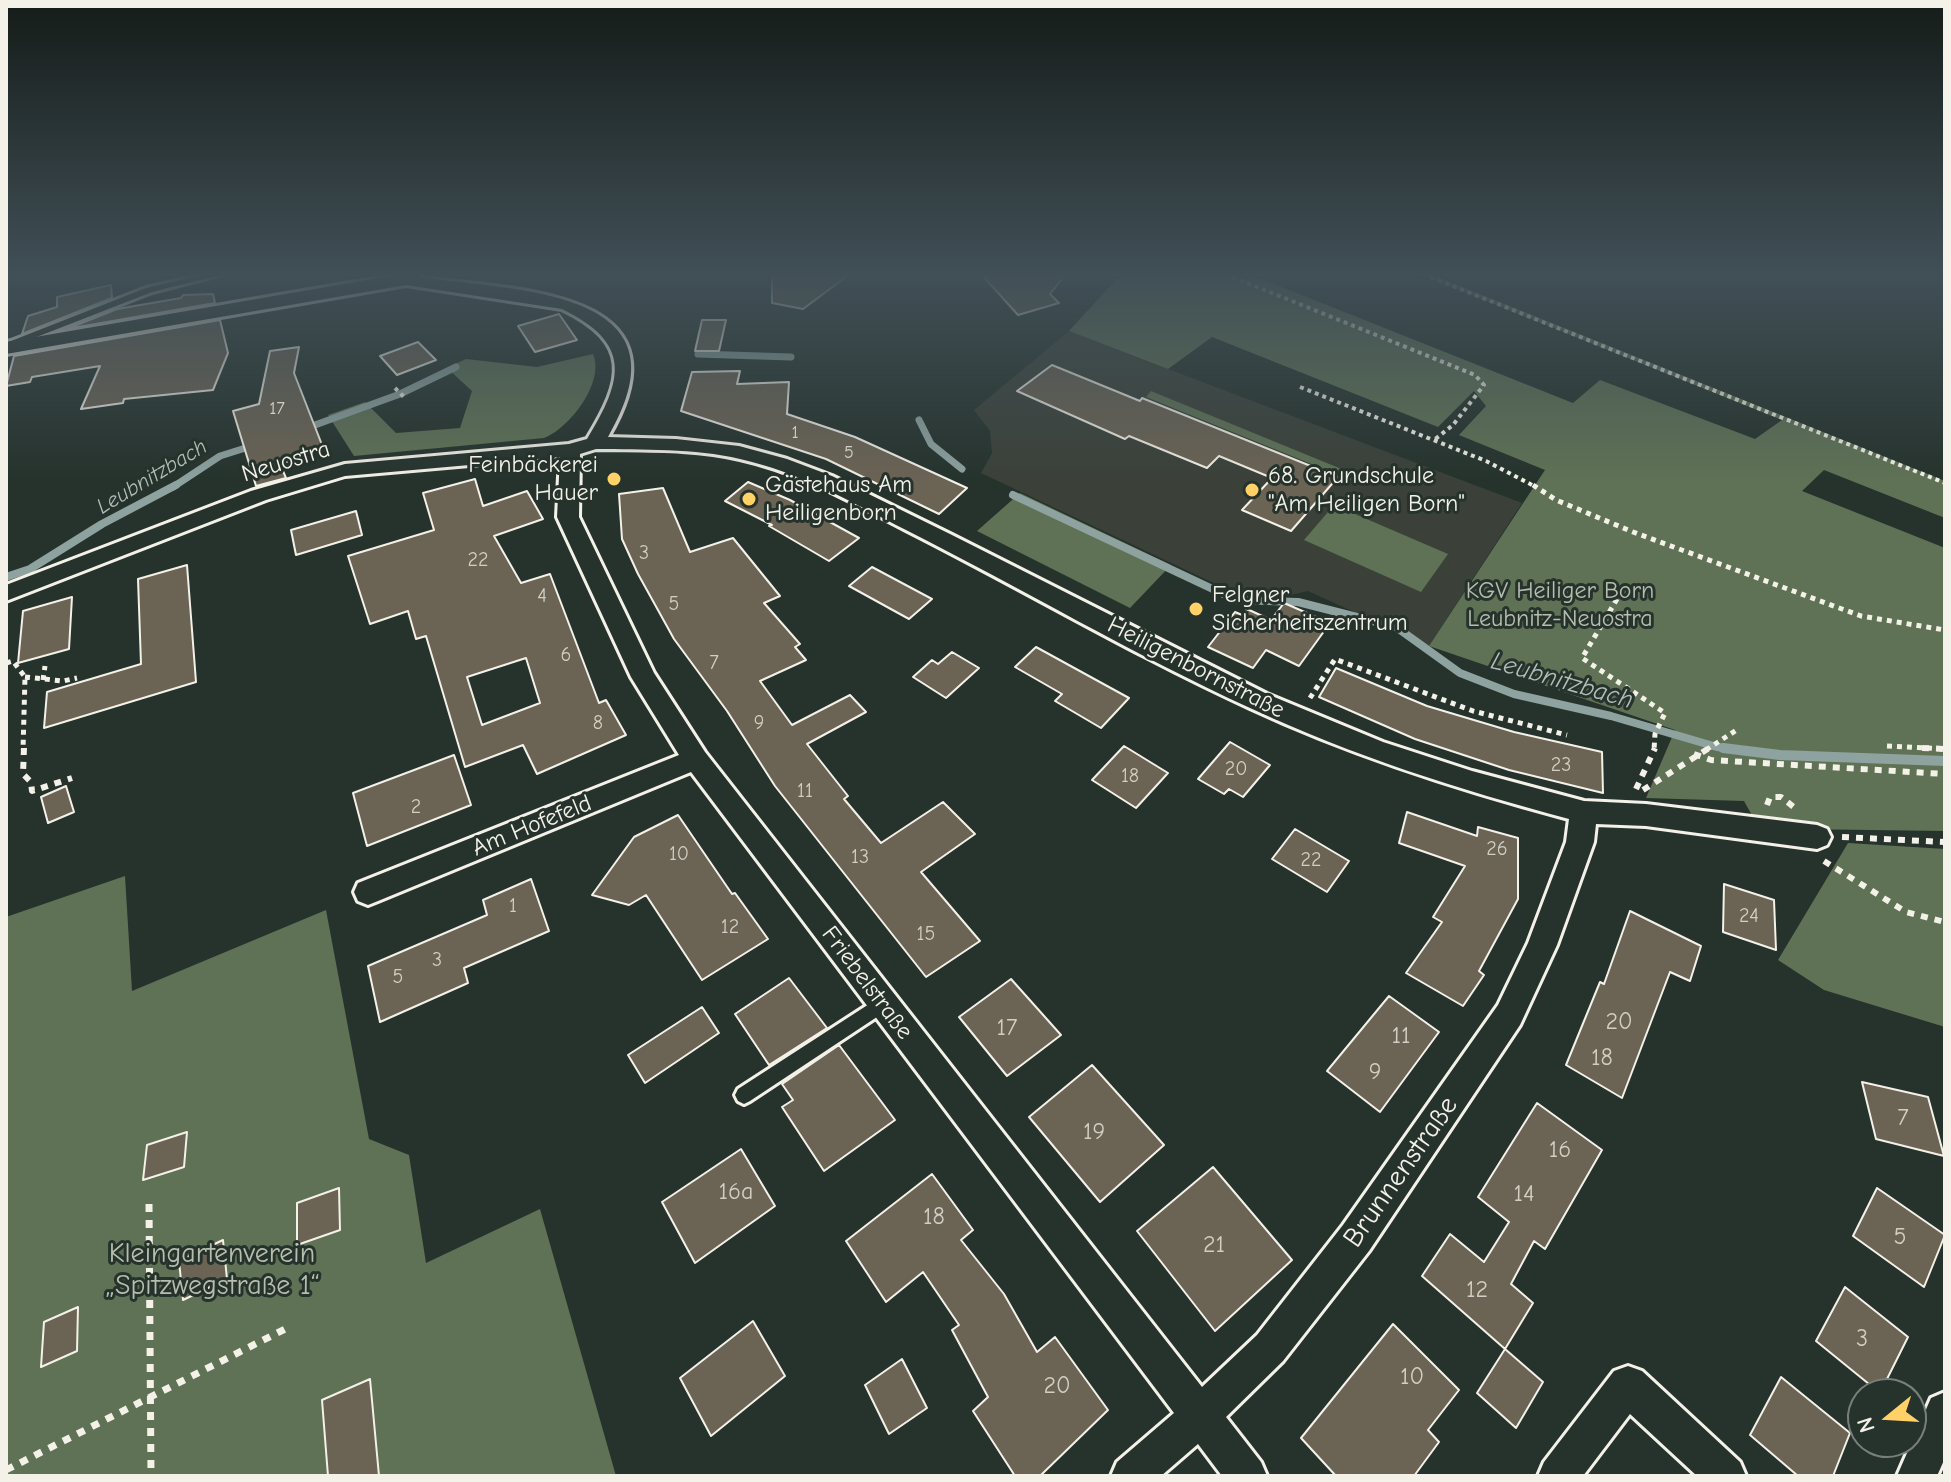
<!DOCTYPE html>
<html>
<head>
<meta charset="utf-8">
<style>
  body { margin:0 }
  #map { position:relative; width:1951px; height:1482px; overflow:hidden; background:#26332d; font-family:"Comic Neue",sans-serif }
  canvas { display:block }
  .frame { position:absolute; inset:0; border:8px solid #f4f1e8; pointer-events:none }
  .north { position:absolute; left:1847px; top:1378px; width:80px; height:80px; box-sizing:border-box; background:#26332d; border:2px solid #787f78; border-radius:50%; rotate:252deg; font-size:22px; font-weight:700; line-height:32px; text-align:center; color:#f4f1e8 }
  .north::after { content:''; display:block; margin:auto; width:28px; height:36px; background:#ffd166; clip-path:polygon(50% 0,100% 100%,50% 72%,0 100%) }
</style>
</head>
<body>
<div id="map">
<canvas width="1951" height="1482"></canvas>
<div class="frame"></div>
<div class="north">N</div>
</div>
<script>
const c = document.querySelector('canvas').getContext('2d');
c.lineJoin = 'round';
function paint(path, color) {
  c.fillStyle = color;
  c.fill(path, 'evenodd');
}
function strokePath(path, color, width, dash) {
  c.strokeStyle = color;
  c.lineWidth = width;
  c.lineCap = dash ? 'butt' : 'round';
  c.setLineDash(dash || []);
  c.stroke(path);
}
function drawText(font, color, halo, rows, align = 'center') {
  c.font = font + ' "Comic Neue",sans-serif';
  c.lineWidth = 6;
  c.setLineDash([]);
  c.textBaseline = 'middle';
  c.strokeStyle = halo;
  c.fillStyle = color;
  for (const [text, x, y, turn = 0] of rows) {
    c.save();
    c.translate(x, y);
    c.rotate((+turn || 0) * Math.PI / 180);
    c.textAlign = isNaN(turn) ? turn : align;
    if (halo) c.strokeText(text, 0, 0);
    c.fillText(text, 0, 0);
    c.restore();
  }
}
paint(new Path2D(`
  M1069 331 1168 369 1522 503 1429 646 1308 591 1256 603 981 473 992 453 990 431 974 410Z`), '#3b4139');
paint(new Path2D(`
  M1121 274H1249L1573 403 1600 380 1755 439 1782 420 1420 274H1430L1945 481V518L1824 470 1802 491 1945 548V831L1796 829 1753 817 1744 801 1646 798 1675 730 1429 646 1545 470 1459 435 1486 406 1474 391 1438 427 1212 337 1168 369 1069 331Z
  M593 354C605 382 570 428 544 438L354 456 328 415 365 402 396 433 460 428 472 391 447 368 466 359 537 367Z
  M1151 391 1361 477 1356 482 1146 397Z
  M1020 493 1171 565 1130 608 977 531Z
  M1334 505 1448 554 1421 592 1304 540Z
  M1848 843 1945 849V1027L1824 990 1778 960Z
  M125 876 132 991 326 910 369 1139 409 1155 426 1263 540 1209 616 1476H6V917Z`), '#5f7255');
strokePath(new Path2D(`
  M698 354 791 357
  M919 420 931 444 962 469
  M304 429 400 394 456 367
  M173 487 220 456 255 445`), '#8ea29f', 7);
strokePath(new Path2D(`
  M1013 495 1236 600 1298 602 1396 627 1460 673 1514 694 1611 716 1717 747 1739 750
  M6 577 30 569 102 524 176 485`), '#8ea29f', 8);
strokePath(new Path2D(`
  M1723 748 1780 755 1945 761`), '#8ea29f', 10);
const building = new Path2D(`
  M772 274H850L803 309 772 303Z
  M981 274H1066L1050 294 1059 303 1018 315Z
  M111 285 112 298 22 334 28 316 57 307V297Z
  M213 294 215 303 67 329 117 309 181 298 183 295Z
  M559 314 577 340 535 352 518 326Z
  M220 320 228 353 213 390 124 399 123 403 81 409 100 366 32 377 30 382 6 386 14 356Z
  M702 320H726L719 351H695Z
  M418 342 436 360 397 375 380 356Z
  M299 347 294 373 324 450 280 464 286 478 256 486 233 411 259 404 270 351Z
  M1052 365 1140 401 1142 398 1338 477 1291 531 1242 510 1272 478 1219 456 1207 468 1129 436 1125 439 1017 391Z
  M740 371 737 384 789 382 787 414 855 437 967 488 939 514 826 459 681 411 692 372Z
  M475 479 483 506 527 491 543 519 494 536 521 583 550 574 599 703 606 700 626 735 537 774 523 745 465 767 426 636 416 639 408 611 370 624 348 556 434 530 423 493ZM526 658 540 703 482 725 467 677Z
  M748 482 790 500 859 538 829 561 769 526 772 525 725 501Z
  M663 488 690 552 733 538 780 596 764 603 800 644 795 647 806 660 760 681 792 725 850 695 866 712 807 744 848 796 844 799 881 843 943 802 975 834 921 872 980 941 926 977 775 786 727 711 674 639 638 574 622 539 619 494Z
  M356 511 362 535 296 555 291 530Z
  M187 565 196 682 44 728 47 692 141 664 138 579Z
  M872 567 932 599 909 619 849 586Z
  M72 597 69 649 18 663 23 611Z
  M1284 603 1330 623 1299 666 1266 650 1253 668 1208 647 1235 612 1242 615 1247 609 1271 620Z
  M1036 647 1129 698 1101 728 1055 701 1062 694 1015 667Z
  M952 652 979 668 946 698 913 677 932 660 938 664Z
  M1336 668 1427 706 1514 732 1602 752 1603 793 1509 770 1415 739 1319 697Z
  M1230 742 1270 765 1243 797 1229 789 1224 794 1198 779Z
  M1124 746 1168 773 1136 808 1092 780Z
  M454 755 471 805 367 846 353 793Z
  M66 786 74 812 48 823 41 797Z
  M1407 812 1477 836 1478 827 1518 838V899L1479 971 1484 975 1463 1006 1406 973 1442 922 1433 917 1465 866 1399 843Z
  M678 815 732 894 735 893 768 939 702 980 646 895 629 905 592 895 634 837Z
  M1295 829 1349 861 1327 892 1272 859Z
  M531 879 549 931 464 968 468 983 380 1022 368 966 487 915 483 900Z
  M1724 884 1774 900 1776 950 1723 932Z
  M1630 911 1701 946 1690 981 1670 972 1622 1098 1566 1065 1600 982 1604 984Z
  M789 978 827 1028 769 1065 735 1014Z
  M1011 979 1061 1035 1007 1076 959 1017Z
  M1389 996 1439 1032 1380 1112 1327 1071Z
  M702 1007 719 1033 645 1083 628 1055Z
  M839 1045 895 1120 824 1171 782 1107 793 1100 782 1084Z
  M1092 1065 1164 1145 1100 1202 1029 1117Z
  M1862 1082 1928 1097 1944 1156 1876 1139Z
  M1537 1103 1602 1150 1545 1249 1534 1241 1511 1284 1533 1303 1505 1349 1422 1276 1450 1234 1484 1262 1509 1222 1478 1197Z
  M187 1132 184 1167 143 1180 147 1145Z
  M741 1149 775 1206 695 1263 662 1202Z
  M1213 1167 1292 1260 1215 1331 1137 1231Z
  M932 1174 973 1230 961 1240 1004 1294 1037 1352 1055 1337 1108 1410 1040 1476H1015L973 1411 988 1397 952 1330 959 1325 923 1272 886 1302 846 1241Z
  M339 1188 340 1230 297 1245V1203Z
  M1877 1188 1945 1235 1924 1287 1853 1236Z
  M223 1240 227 1279 183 1300 179 1261Z
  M1845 1287 1908 1337 1880 1393 1816 1341Z
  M78 1307 77 1351 41 1367 44 1322Z
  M753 1321 785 1376 711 1436 680 1378Z
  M1393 1324 1459 1390 1428 1430 1439 1442 1414 1476H1336L1301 1438Z
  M1505 1349 1543 1382 1516 1428 1477 1393Z
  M902 1359 927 1408 889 1434 865 1385Z
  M1781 1377 1850 1433 1833 1476H1798L1750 1435Z
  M370 1379 379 1476H328L322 1400Z`);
paint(building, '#6b6354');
strokePath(building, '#f4f1e8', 2);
const lane = new Path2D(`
  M206 274H223L152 292 6 349V343L146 288Z
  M883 995 889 997 891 1003 889 1009 750 1101 744 1104 738 1101 735 1095 738 1089Z`);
const street = new Path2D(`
  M402 274H420L419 277C515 291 696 288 608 437L676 439 739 446 787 459 832 476 950 534 1267 694 1383 742 1472 771 1584 801 1646 804 1817 825 1827 829 1831 837 1827 845 1817 849 1646 826 1596 824 1594 842 1557 945 1520 1025 1369 1251 1283 1361 1226 1417 1261 1462 1267 1476H1222L1198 1444 1161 1476H1111L1117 1462 1174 1413 691 772 378 901 368 905 358 901 354 892 358 883 679 755 631 677 557 517 560 457 345 476 266 500 6 601V585L251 491 345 464 569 444 587 439C624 379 632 343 562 309L406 285 6 354V342ZM596 449C643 450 694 448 740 459 799 472 853 503 906 530 1021 588 1134 655 1250 708 1353 756 1460 790 1569 819L1566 842 1528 943 1498 1005 1343 1225 1257 1335 1202 1387 705 752 654 673 579 517 580 454Z
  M1628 1366 1642 1371 1740 1462 1746 1476H1697L1630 1414 1583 1476H1538L1544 1462 1614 1371Z
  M1945 1392V1458L1937 1476H1897L1931 1398Z`);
strokePath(lane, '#f4f1e8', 6);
strokePath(street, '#f4f1e8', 6);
strokePath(new Path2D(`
  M1225 274 1475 375 1484 385 1453 425 1434 440
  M1423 274 1945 483
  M1300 387 1486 461 1536 487
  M395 388 404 397`), '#f4f1e8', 4, [4, 4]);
strokePath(new Path2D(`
  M1533 485 1556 500 1633 532 1861 616 1945 630
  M1617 599 1582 658 1665 713 1655 734 1654 750
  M6 663 13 661 25 677 23 750
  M25 677 63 681 77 678
  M43 680 45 666
  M1310 698 1335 659 1473 711 1567 735
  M1887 746 1945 749
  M1706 750 1738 729`), '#f4f1e8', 5, [5, 5]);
strokePath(new Path2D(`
  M24 748 23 774 31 782 32 791 72 778
  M1922 748 1945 749
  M1694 754 1711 760 1945 774
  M1636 789 1655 748
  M1643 790 1709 748
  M1767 805 1770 797H1781L1795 808
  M1842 837 1945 842
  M1824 861 1906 912 1945 922`), '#f4f1e8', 6, [7, 7]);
strokePath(new Path2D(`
  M149 1204 151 1476
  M6 1470 291 1326`), '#f4f1e8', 7, [8, 8]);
paint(lane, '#26332d');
paint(street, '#26332d');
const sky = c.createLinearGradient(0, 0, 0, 482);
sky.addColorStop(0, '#151c19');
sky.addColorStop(0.57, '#415057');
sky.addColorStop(1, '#41505700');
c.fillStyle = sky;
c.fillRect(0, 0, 1951, 482);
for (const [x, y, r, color] of [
  [614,479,8,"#ffd166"],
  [1252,490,8,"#ffd166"],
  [749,499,8,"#ffd166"],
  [1196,609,8,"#ffd166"]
]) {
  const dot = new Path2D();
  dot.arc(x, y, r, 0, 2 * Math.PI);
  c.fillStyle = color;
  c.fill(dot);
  strokePath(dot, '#26332d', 3);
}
drawText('18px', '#d2cec3', null, [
  ["17",277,409],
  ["1",795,433],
  ["5",849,453]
]);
drawText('20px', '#d2cec3', null, [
  ["3",644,553],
  ["22",478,560],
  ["4",542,596],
  ["5",674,604],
  ["6",566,655],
  ["7",714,663],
  ["8",598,723],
  ["9",759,723],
  ["23",1561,765],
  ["20",1236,769],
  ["18",1130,776],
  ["11",805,791],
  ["2",416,807],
  ["26",1497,849],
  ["10",679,854],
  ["13",860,857],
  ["22",1311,860],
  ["1",513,906],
  ["24",1749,916],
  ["12",730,927],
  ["15",926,934],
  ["3",437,960],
  ["5",398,977]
]);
drawText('italic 22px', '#b0bdb8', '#26332d', [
  ["Leubnitzbach",152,477,-31]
]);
drawText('24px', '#f4f1e8', '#26332d', [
  ["Neuostra",286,462,-17],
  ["Heiligenbornstraße",1196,668,27],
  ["Am Hofefeld",532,826,-22],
  ["Friebelstraße",867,983,53]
]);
drawText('24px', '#f4f1e8', '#26332d', [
  ["Feinbäckerei",598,465,"right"],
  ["Hauer",598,493,"right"],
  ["68. Grundschule",1268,476],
  ["\"Am Heiligen Born\"",1268,504],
  ["Gästehaus Am",765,485],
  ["Heiligenborn",765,513],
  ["Felgner",1212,595],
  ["Sicherheitszentrum",1212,623]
], 'left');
drawText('24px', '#b8bead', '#26332d', [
  ["KGV Heiliger Born",1560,591],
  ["Leubnitz-Neuostra",1560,619]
]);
drawText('24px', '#d2cec3', null, [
  ["20",1619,1022],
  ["17",1007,1028],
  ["11",1401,1036],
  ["18",1602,1058],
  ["9",1375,1072],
  ["7",1903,1118],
  ["19",1094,1132],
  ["16",1560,1150],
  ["16a",736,1192],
  ["14",1524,1194],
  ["18",934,1217],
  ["5",1900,1237],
  ["21",1214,1245],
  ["12",1477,1290],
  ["3",1862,1339],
  ["10",1412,1377],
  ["20",1057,1386]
]);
drawText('italic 26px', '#b0bdb8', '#26332d', [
  ["Leubnitzbach",1562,681,16]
]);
drawText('28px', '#f4f1e8', '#26332d', [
  ["Brunnenstraße",1401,1172,-55]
]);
drawText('28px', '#b8bead', '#26332d', [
  ["Kleingartenverein",212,1254],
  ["„Spitzwegstraße 1“",212,1286]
]);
</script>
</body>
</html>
